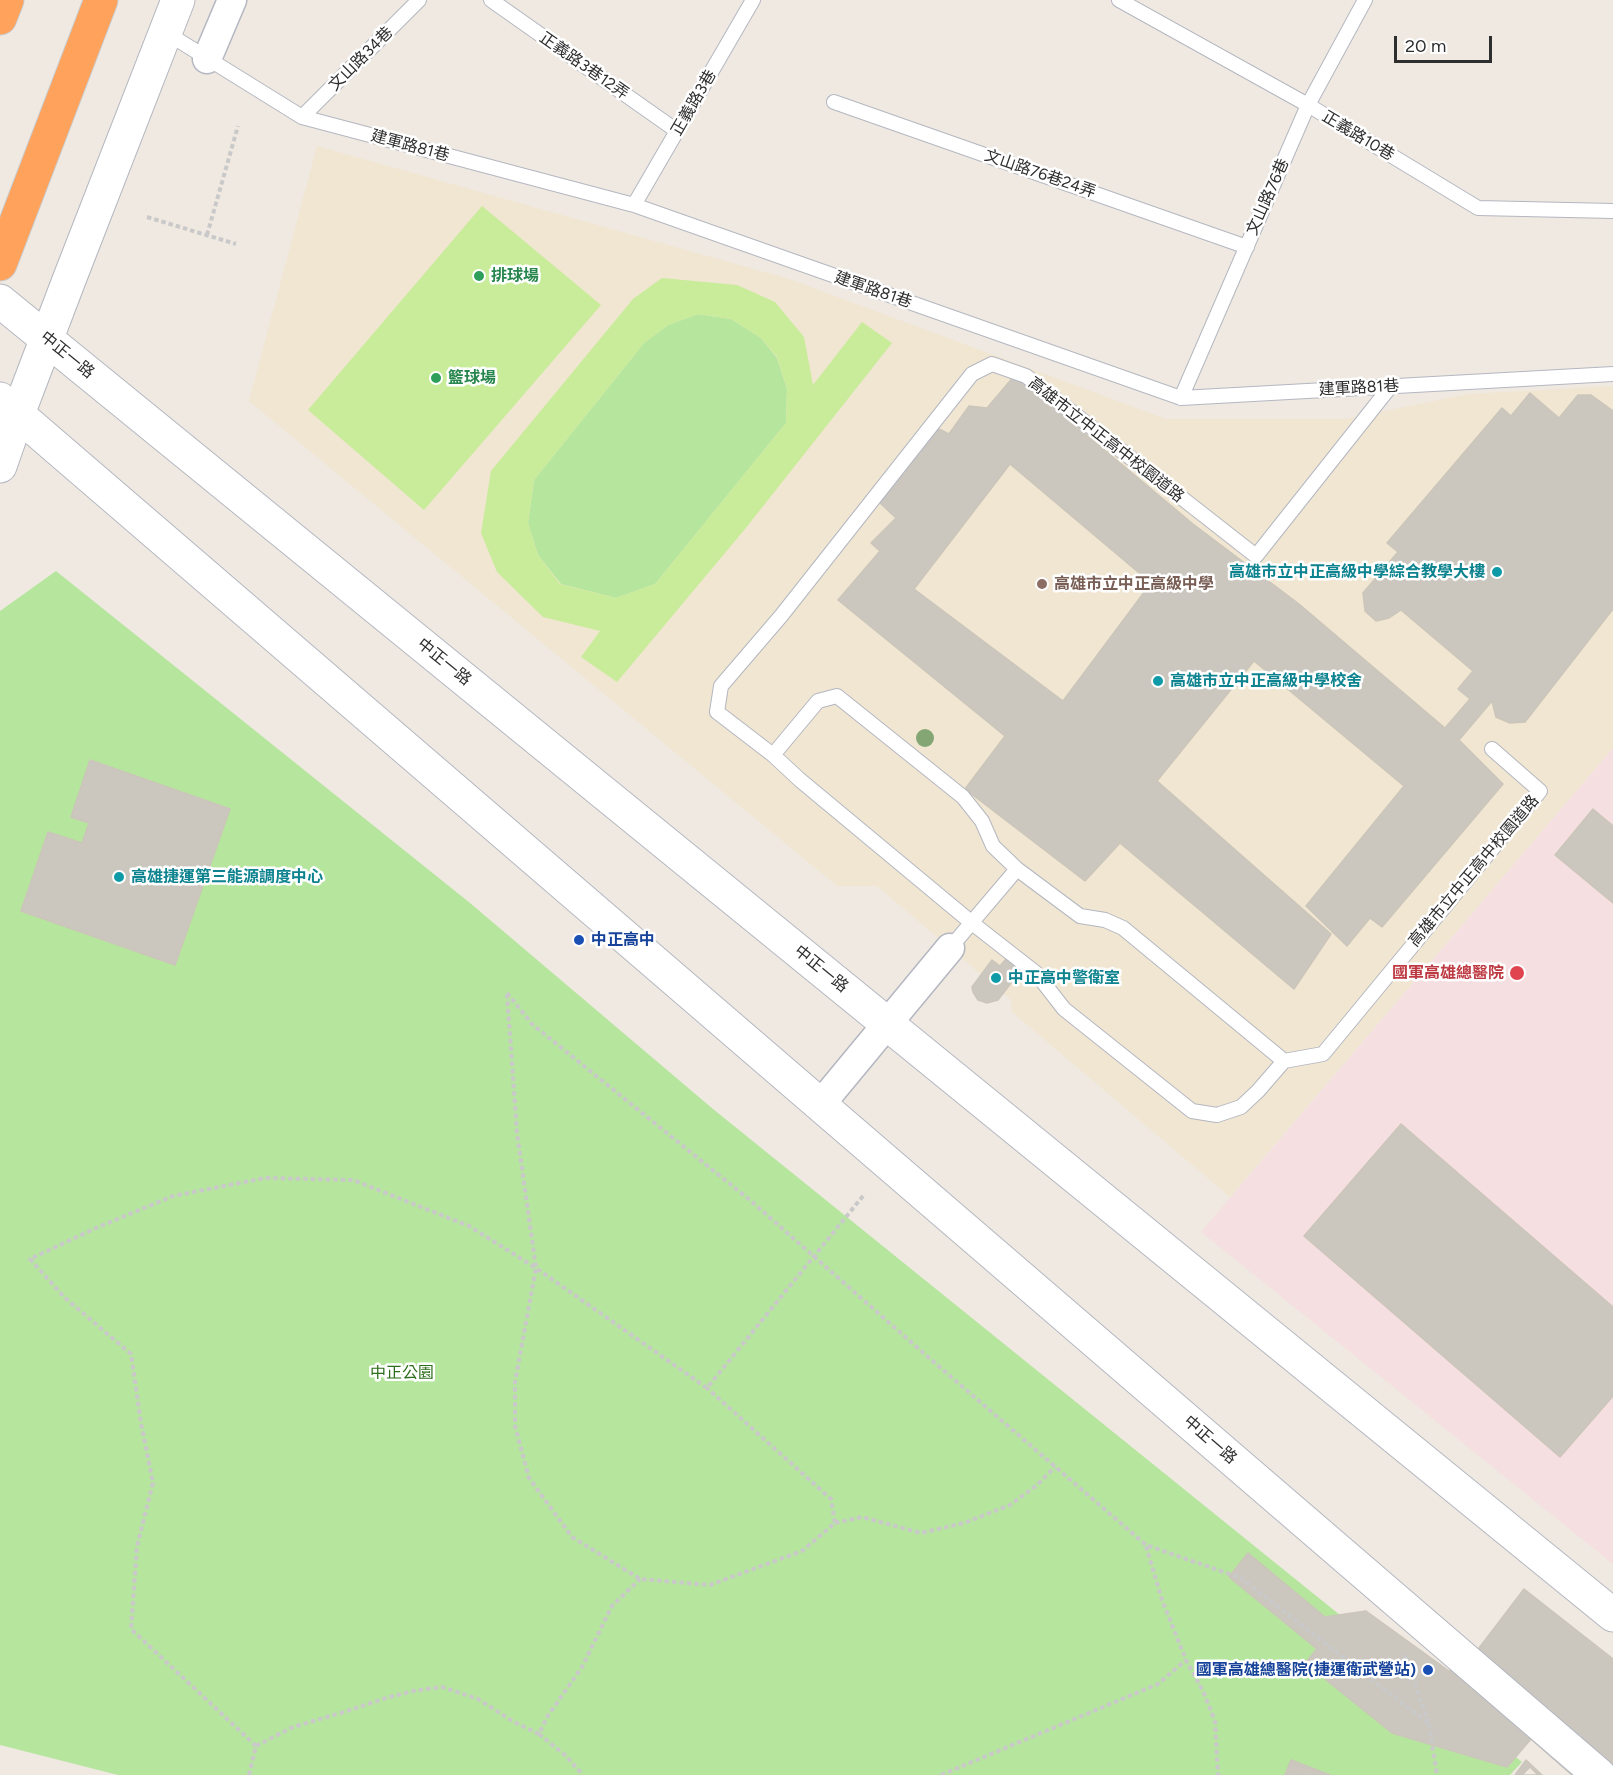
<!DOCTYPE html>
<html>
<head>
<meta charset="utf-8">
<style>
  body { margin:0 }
  #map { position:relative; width:1613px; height:1775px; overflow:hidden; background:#efe9e1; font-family:Figtree,sans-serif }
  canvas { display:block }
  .scale { position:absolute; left:1394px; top:36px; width:98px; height:27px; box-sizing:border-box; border:3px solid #2e2e2e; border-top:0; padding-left:8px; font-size:18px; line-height:21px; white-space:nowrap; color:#2e2e2e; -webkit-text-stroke:4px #fff; paint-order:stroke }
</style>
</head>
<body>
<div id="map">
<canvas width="1613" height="1775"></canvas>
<div class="scale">20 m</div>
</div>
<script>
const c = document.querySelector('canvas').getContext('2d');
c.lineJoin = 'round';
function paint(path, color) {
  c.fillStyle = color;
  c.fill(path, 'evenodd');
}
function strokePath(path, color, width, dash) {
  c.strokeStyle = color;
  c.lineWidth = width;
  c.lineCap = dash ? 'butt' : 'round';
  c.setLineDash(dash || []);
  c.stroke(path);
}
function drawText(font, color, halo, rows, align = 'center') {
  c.font = font + ' Figtree,"Noto Sans TC",sans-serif';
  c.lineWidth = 5;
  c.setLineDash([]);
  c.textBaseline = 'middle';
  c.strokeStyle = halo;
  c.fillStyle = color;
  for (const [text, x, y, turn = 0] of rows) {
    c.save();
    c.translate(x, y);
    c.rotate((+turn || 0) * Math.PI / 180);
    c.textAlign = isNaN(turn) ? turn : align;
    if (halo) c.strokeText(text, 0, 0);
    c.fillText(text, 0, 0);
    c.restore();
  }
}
paint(new Path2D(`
  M317 146 789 279 1166 419H1346L1468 394 1613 386V748L1230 1197 1012 1012 1011 1000 877 886H837L249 401Z`), '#f0e6d1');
paint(new Path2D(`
  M1613 748V1564L1201 1232Z`), '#f5dfe0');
paint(new Path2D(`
  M698 314 731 319 761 338 777 358 787 389 786 423 655 584 616 598 561 584 538 555 528 523 534 480 644 343 668 325Z
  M56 571 470 903 713 1109 1522 1762 1510 1775H118L0 1745V611Z`), '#b6e59e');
paint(new Path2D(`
  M482 206 601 305 424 510 308 410Z
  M662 278 737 285 775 302 804 337 813 385 862 322 892 343 745 529 617 682 581 657 600 631 543 617 497 572 481 533 491 471 633 299ZM698 314 731 319 761 338 777 357 787 389 786 423 655 584 616 598 560 584 538 555 528 523 534 480 644 343 668 325Z`), '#c9ec9a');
const building = new Path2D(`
  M1015 375 1193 524 1299 604 1459 740 1503 784 1382 927 1370 918 1347 946 1306 906 1404 786 1254 661 1157 781 1331 934 1294 989 1120 843 1085 881 965 789 1005 736 838 600 880 551 871 543 896 518 879 502 935 427 949 434 969 406 987 408ZM1010 464 1151 583 1063 701 914 589Z
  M1530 393 1559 418 1578 395H1591L1613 411V609L1525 722 1510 723 1496 717 1492 701 1459 740 1445 728 1470 699 1458 689 1473 671 1401 610 1389 618 1376 621 1365 611 1363 593 1398 552 1387 543 1502 408 1511 416Z
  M90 760 230 809 175 965 21 911 48 832 82 843 89 823 71 817Z
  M1593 809 1613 826V903L1555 855Z
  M1006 959 1021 970 998 1000 987 1003 978 1000 973 992 972 987 992 960 1000 966Z
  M1401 1124 1613 1307V1396L1560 1457 1304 1236Z
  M1248 1553 1325 1617 1366 1611 1449 1671 1463 1669 1524 1589 1613 1659V1775H1572L1531 1739 1507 1767 1392 1733 1305 1663 1317 1649 1229 1577Z
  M1291 1760 1330 1775H1285Z
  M1526 1760 1542 1775H1515Z
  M1530 1767 1538 1775H1522Z`);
paint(building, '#cbc7bf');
strokePath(building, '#cbc5ba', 1.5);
const service = new Path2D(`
  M491 0 677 131
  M1119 0 1308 105 1478 208 1613 211
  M165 32 302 117 634 205 1181 398 1613 374
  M834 102 1247 247
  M302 117 419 0
  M634 205 753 0
  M1390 387 1256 556 1026 376 992 364 972 374 781 616 721 686 717 712 773 755 800 780 972 923 1036 973 1064 1009 1192 1111 1217 1115 1241 1107 1258 1091 1284 1061 1323 1054 1540 791 1492 749
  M1181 398 1308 105 1365 0
  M773 755 818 701 837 696 963 797 982 821 993 846 1017 869 1080 916 1105 920 1123 928 1284 1061
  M950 948 1017 869`);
const minor = new Path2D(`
  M207 59 232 0
  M820 1105 950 948`);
const tertiary = new Path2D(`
  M0 301 1613 1615
  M0 399 1599 1775
  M0 466 18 414 69 280 178 0`);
const motorway = new Path2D(`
  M0 18 7 0
  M0 264 101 0`);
strokePath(service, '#b4b7c1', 16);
strokePath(minor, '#b4b7c1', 31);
strokePath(tertiary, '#b4b7c1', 35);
strokePath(motorway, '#c9c9c9', 35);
strokePath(new Path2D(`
  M147 217 236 244
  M207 235 238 126
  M507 993 532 1024 751 1201 928 1357 1146 1545 1241 1578 1429 1724 1404 1652
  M507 994 517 1133 536 1268 707 1388 863 1196
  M835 1523 862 1517 921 1533 964 1523 1010 1505 1037 1485 1055 1467
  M1146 1546 1162 1600 1186 1660 1203 1691 1215 1721 1218 1775
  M1429 1724 1437 1775
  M539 1734 565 1755 583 1775
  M256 1746 131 1629 137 1546 153 1483 141 1423 131 1354 64 1297 30 1259 96 1228 173 1196 265 1178 353 1180 469 1226 536 1268 515 1382V1426L529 1478 572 1537 640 1579 710 1585 802 1551 835 1523 831 1499 707 1388
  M249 1775 256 1746 293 1727 344 1712 386 1698 413 1691 442 1687 478 1699 514 1722 539 1734 547 1717 582 1667 612 1606 640 1579
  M941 1775 1158 1684 1186 1660`), '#c9c9c9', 4, [4.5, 3]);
strokePath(service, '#fff', 14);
strokePath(minor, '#fff', 28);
strokePath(tertiary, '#fff', 33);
strokePath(motorway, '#ffa35c', 33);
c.fillStyle = '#84a574';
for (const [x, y] of [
  [925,738]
]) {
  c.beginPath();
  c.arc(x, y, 9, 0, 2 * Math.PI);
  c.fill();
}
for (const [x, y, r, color] of [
  [479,276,6,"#2e9e5b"],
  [436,378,6,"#2e9e5b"],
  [1497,572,6,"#0f9aa8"],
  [1042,584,6,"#8d6e63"],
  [1158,681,6,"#0f9aa8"],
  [119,877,6,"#0f9aa8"],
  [579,940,6,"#1a4fb4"],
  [1517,973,8,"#e0444e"],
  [996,978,6,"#0f9aa8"],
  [1428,1670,6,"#1a4fb4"]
]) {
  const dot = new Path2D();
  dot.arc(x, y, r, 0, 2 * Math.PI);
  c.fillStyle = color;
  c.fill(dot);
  strokePath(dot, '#fff', 2);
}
drawText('16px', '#2e2e2e', '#fff', [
  ["文山路34巷",361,59,-45],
  ["正義路3巷12弄",584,66,35],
  ["正義路3巷",694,103,-60],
  ["正義路10巷",1358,136,31],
  ["建軍路81巷",410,146,15],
  ["文山路76巷24弄",1040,174,19],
  ["文山路76巷",1268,197,-66],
  ["建軍路81巷",873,290,19],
  ["中正一路",67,355,39],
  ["建軍路81巷",1359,388,-3],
  ["高雄市立中正高中校園道路",1106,440,38],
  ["中正一路",444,662,39],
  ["高雄市立中正高中校園道路",1474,871,-50],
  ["中正一路",821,969,39],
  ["中正一路",1210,1440,41]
]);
drawText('bold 16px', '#27864d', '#fff', [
  ["排球場",491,276],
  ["籃球場",448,378]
], 'left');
drawText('bold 16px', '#0d838f', '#fff', [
  ["高雄市立中正高級中學綜合教學大樓",1485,572,"right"],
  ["高雄市立中正高級中學校舍",1170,681],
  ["高雄捷運第三能源調度中心",131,877],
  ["中正高中警衛室",1008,978]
], 'left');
drawText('bold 16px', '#785e54', '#fff', [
  ["高雄市立中正高級中學",1054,584]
], 'left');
drawText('bold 16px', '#164399', '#fff', [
  ["中正高中",591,940],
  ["國軍高雄總醫院(捷運衛武營站)",1416,1670,"right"]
], 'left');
drawText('bold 16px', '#be3a42', '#fff', [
  ["國軍高雄總醫院",1504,973]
], 'right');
drawText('16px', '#2c6e1b', '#fff', [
  ["中正公園",402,1373]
]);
</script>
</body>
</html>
